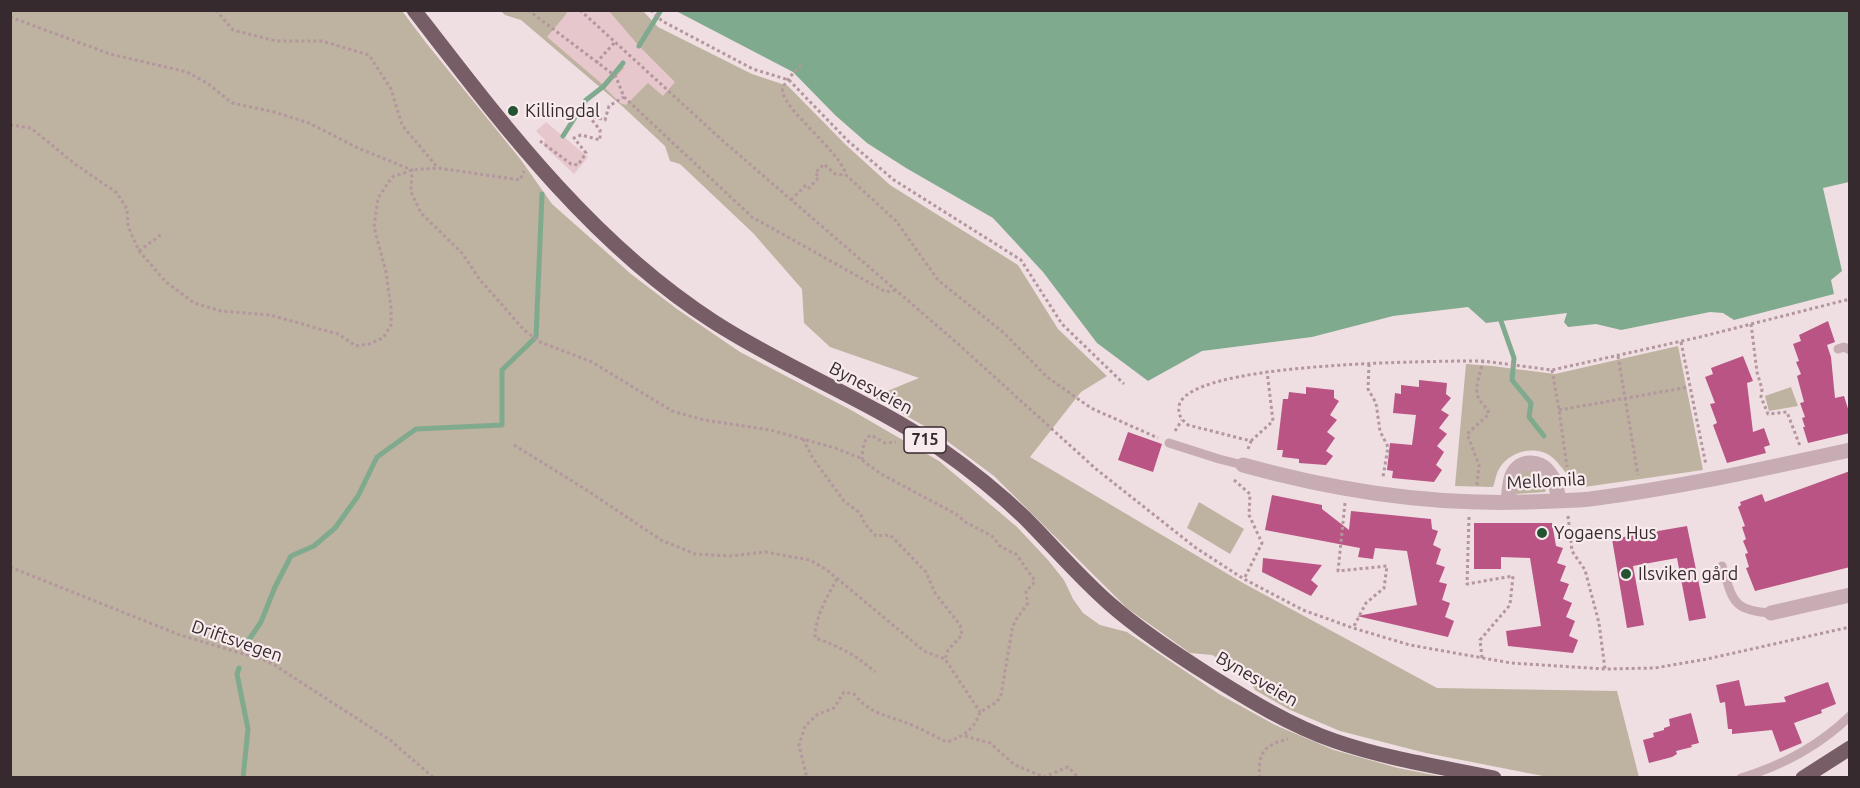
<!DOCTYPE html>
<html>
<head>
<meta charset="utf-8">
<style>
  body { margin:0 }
  #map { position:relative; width:1860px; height:788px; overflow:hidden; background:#f0dfe2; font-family:Ubuntu,sans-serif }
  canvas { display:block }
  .frame { position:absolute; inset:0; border:12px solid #362a2f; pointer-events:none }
</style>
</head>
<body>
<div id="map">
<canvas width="1860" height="788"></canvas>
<div class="frame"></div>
</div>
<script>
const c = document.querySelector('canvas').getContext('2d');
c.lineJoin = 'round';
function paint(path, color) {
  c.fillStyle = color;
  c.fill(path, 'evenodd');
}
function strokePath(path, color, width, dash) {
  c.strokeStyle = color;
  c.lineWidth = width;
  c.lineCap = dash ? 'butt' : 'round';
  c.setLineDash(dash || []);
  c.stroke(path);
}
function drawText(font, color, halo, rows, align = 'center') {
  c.font = font + ' Ubuntu,sans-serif';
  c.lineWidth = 4.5;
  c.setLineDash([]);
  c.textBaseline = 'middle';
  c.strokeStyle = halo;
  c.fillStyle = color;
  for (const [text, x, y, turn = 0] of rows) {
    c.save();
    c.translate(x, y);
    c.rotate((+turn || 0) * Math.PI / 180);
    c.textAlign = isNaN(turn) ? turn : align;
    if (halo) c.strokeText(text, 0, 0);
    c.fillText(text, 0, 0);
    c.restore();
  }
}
paint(new Path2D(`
  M10 11H402L427 44 521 160 552 204 631 274 677 309 740 352 851 410 939 461 1017 527 1048 560 1064 580 1073 599 1083 613 1100 625 1127 632 1219 694 1275 725 1334 750 1398 768 1444 777H11Z
  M501 11H643L658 27 752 74 788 86 846 145 890 185 1018 265 1058 329 1107 376 1081 392 1030 457 1243 583 1437 688 1617 691 1639 777H1548L1426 753 1340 731 1288 709 1255 690 1246 674 1212 655 1190 653 1127 608 994 476 935 432 873 397 919 378 830 347 804 323 802 289 753 233 680 164 670 161 665 146 622 106 521 20 505 15Z
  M1678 346 1703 470 1584 487C1569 481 1564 468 1553 458 1537 444 1509 451 1499 469 1496 474 1495 482 1493 487L1455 486 1466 364 1492 366 1555 374Z
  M1791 387 1798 406 1769 411 1765 396Z
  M1532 469 1543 474 1548 485 1545 492 1515 494 1516 477 1521 472Z
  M1199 502 1244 529 1230 554 1187 528Z`), '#beb2a0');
paint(new Path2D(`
  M564 11H609L639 46 675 82 663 96 648 83 626 105 620 103 605 88 624 68 621 64 602 84 547 37 567 13Z
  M546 122 588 157 574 174 543 145 545 140 536 131Z`), '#e6c7cc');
paint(new Path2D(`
  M676 11H1849V182L1823 188 1842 271 1831 280 1834 294 1734 320 1723 313 1710 312 1621 330 1596 324 1568 327 1564 322 1567 313 1486 323 1468 307 1393 316 1312 337 1202 351 1148 381 1097 343 1043 272 993 218 906 168 867 143 835 115 793 72Z`), '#80aa8e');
strokePath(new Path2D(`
  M639 46 661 10
  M563 136 586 100 604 86 623 63
  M1501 321 1514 358 1512 380 1531 403 1529 417 1544 436
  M248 641 261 622 275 587 291 556 314 546 335 528 358 496 377 457 416 429 502 425V370L536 337 542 194
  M239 668 237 674 248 729 243 778`), '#80aa8e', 5);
paint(new Path2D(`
  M1828 321 1835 342 1827 345 1831 357 1835 398 1844 396 1850 415V433L1808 443 1803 427H1805L1802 418 1805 417 1800 403 1804 402 1797 376 1801 374 1796 362 1799 361 1793 344 1801 341 1799 335Z
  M1743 356 1753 381 1747 383 1753 432 1764 428 1770 445 1764 447 1766 453 1727 463 1713 425 1717 423 1710 404 1715 403 1705 377 1713 374 1711 368Z
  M1419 380 1447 383 1446 394 1451 398 1441 410 1449 415 1439 428 1447 434 1437 446 1444 452 1436 465 1442 470 1434 482 1392 478 1393 471 1387 470 1390 443 1412 445 1416 415 1393 413 1395 393 1401 394V385L1419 387Z
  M1306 387 1334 390V398L1339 401 1330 415 1337 420 1327 432 1335 438 1326 451 1333 456 1326 465 1299 463V459L1282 457 1283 450H1277L1283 399H1288L1289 392 1306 394Z
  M1128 432 1162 444 1153 472 1118 460Z
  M1850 471V567L1755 591 1746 568 1749 567 1745 554 1748 553 1743 541 1746 539 1742 527 1745 526 1738 507 1741 505 1740 502 1762 494 1765 502Z
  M1272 495 1322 505V509L1349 530 1351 511 1431 519 1432 529 1438 531 1433 545 1441 549 1436 564 1445 567 1439 582 1447 584 1442 600 1450 603 1445 617 1454 621 1448 637 1357 616 1417 605 1407 551 1375 548 1373 559 1358 557 1360 548 1265 530Z
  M1474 523H1552L1556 546 1563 548 1557 563 1566 566 1560 581 1569 584 1563 599 1572 603 1566 617 1575 621 1569 636 1578 640 1573 653 1508 646 1506 631 1541 626 1530 558 1501 557V569H1474Z
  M1687 526 1706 618 1689 621 1677 558 1633 566 1644 625 1627 628 1612 539Z
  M1263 558 1322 565 1311 580 1318 586 1311 596 1262 572Z
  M1739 680 1745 706 1786 702 1784 697 1828 682 1836 704 1821 710 1822 713 1794 723 1802 743 1780 752 1772 730 1732 734V729H1728L1725 702 1720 703 1716 685Z
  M1691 713 1699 743 1691 745 1692 747 1676 751 1677 754 1672 757 1649 763 1643 740 1654 737 1653 733 1664 730V728L1670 726 1669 719Z`), '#b95484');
strokePath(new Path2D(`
  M216 10 233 30 276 41H322L369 55 391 89 402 125 438 168
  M528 10 610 72 616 77 624 97 752 217 886 292 896 290
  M580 10 722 140 957 343 1096 469 1196 548 1244 579 1303 610 1353 628 1410 645 1511 663 1605 669 1655 668 1707 659 1850 627
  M651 10 662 21 753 69 789 80 848 141 894 180 1021 260 1062 324 1124 384
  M10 17 110 54 187 72 207 83 232 103 274 112 309 123 358 148 412 170 411 192 421 213 462 253 480 280 503 306 524 330 540 342 592 362 672 411 704 420 770 430 835 448 858 457 881 474 956 514 965 522 992 536 1001 547 1016 554 1035 581C1029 593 1023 584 1028 603L1015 621 1012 630 1001 695 997 702 980 712C974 730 964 736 947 742 936 737 924 730 912 725 888 715 872 716 854 694L844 692 834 708 818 714 805 726 799 745 807 778
  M596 63 615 42
  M801 65C795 71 786 80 783 88 777 105 841 151 846 175L896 221 938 280 1004 333 1047 377 1091 408 1158 438
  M10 125 31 128 75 164 117 193 127 209 128 226 139 251 166 282 194 303 221 311 270 315 338 334 356 346 369 344 383 338 391 325V308L386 272 374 227 378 198 392 177 412 170 438 168 520 180 524 171
  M540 141 571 164 578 165 586 153 574 138 581 135 600 140V130L592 120 594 117 605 120 609 106 624 97
  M791 200 806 185 809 188 819 177 815 173 824 164 835 174 846 175
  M139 251 163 233
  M1751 324 1757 372 1762 389 1761 397 1768 414 1787 412 1800 446
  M1681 342 1706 465
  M1618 356 1638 475
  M1369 364 1368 389 1376 403 1380 431 1388 447 1383 477
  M1552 370 1559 410 1567 467
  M1559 410 1689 387
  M1175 431 1182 420
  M803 439 812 457 844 501 860 513 865 524 876 536 890 535 926 572 935 593 960 625 962 635 948 650 945 659
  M1251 441 1273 421 1267 371
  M514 445 585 489 661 540 695 554 730 556 765 552 810 560 827 570 924 651 945 659 980 712
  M1248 449 1251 441 1188 425C1181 419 1178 415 1179 406 1187 363 1417 362 1457 361H1483L1552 370 1700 337 1850 299
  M862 460C863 451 862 440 871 435L885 443 896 442
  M1234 480 1250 494 1249 515 1262 543 1244 579
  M1477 485 1479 465 1467 434 1489 414C1487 407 1481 404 1478 397 1474 387 1481 371 1483 361
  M1345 503 1338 571 1387 566 1384 588 1366 603 1353 628
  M1568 516 1572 551 1585 570 1599 623 1605 669
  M1469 517 1467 584 1513 576 1510 605 1480 640 1482 658
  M10 567 180 635 264 660 276 666 390 740 434 778
  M837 579C827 597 815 617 815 638 839 646 856 655 875 672
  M965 736 990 743 1015 765 1044 777 1068 767 1079 778
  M1260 778C1257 752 1265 745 1288 739`), '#b3969e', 3, [3, 3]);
strokePath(new Path2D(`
  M1838 349 1844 347 1850 350
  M1169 443 1219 459 1243 465
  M1722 566C1733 600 1732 611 1771 613
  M1741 778C1781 766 1819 746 1850 716`), '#c7acb3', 9);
strokePath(new Path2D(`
  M1243 465C1336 491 1430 505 1526 502 1547 501 1569 501 1590 499 1678 488 1763 469 1850 450
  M1508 502C1509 495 1509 486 1511 479 1516 459 1540 458 1550 474 1556 481 1557 491 1559 500
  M1771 613 1850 595`), '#c7acb3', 15);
strokePath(new Path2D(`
  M414 10C502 124 591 243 714 322 787 369 868 400 939 448 969 469 998 492 1024 517 1053 546 1079 577 1110 604 1141 631 1174 653 1209 675 1249 700 1291 726 1335 741 1387 759 1442 767 1494 778
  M1803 778 1850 748`), '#765d66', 15);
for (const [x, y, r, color] of [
  [513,111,6,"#245334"],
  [1542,533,6,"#245334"],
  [1626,574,6,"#245334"]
]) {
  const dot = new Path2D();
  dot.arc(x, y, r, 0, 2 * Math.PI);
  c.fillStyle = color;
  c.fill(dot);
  strokePath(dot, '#f8ebed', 2);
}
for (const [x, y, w] of [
  [925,440,42]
]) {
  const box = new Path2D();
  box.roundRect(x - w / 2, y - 13, w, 26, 4.5);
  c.fillStyle = '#f8ebed';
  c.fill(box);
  strokePath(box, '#362a2f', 1.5);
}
drawText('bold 16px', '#362a2f', null, [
  ["715",925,440]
]);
drawText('18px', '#362a2f', '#f8ebed', [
  ["Killingdal",525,111],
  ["Yogaens Hus",1554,533],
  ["Ilsviken gård",1638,574]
], 'left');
drawText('18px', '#362a2f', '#f8ebed', [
  ["Bynesveien",871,388,28],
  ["Mellomila",1546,481,-3],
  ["Driftsvegen",237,641,19],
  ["Bynesveien",1257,679,30]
]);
</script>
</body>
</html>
